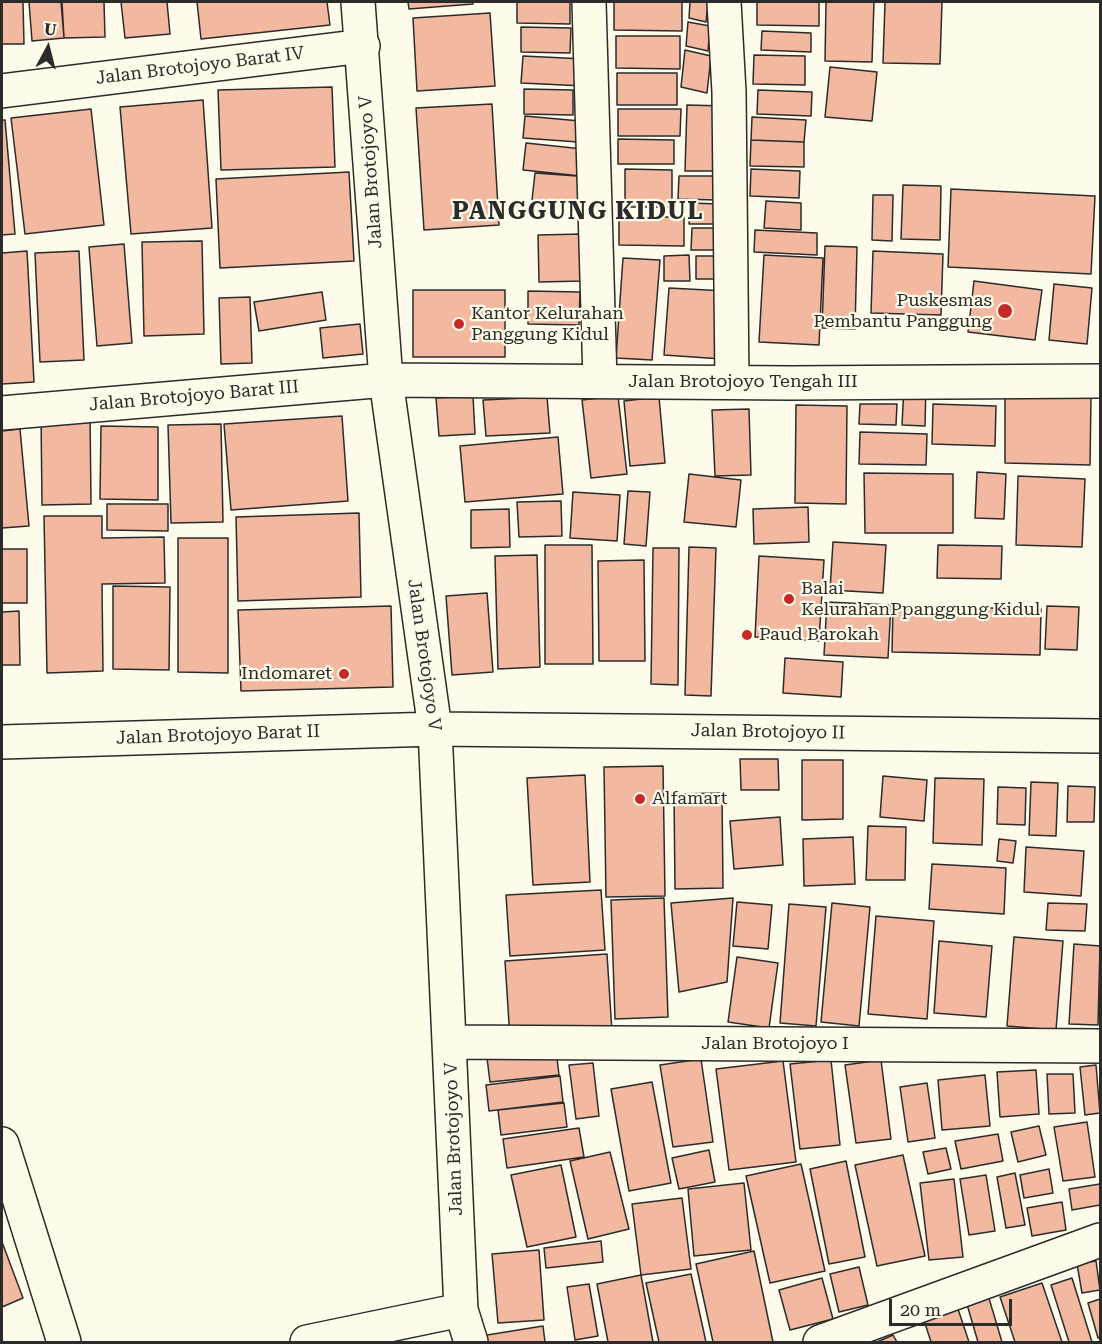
<!DOCTYPE html>
<html>
<head>
<meta charset="utf-8">
<style>
  body { margin:0 }
  #map { position:relative; width:1102px; height:1344px; overflow:hidden; background:#fdfbea; font-family:"Roboto Serif",serif }
  canvas { display:block }
  .frame { position:absolute; inset:0; border:3px solid #2b2b2b; pointer-events:none }
  .north { position:absolute; left:18px; top:18px; width:60px; height:60px; -webkit-text-stroke:4px #fdfbea; paint-order:stroke; rotate:7deg; font-size:16px; font-weight:700; line-height:24px; text-align:center; color:#2b2b2b }
  .north::after { content:''; display:block; margin:auto; width:21px; height:27px; background:#2b2b2b; clip-path:polygon(50% 0,100% 100%,50% 72%,0 100%) }
  .scale { position:absolute; left:889px; top:1299px; width:123px; height:27px; box-sizing:border-box; border:3px solid #2b2b2b; border-top:0; padding-left:8px; font-size:18px; line-height:21px; white-space:nowrap; color:#2b2b2b; -webkit-text-stroke:4px #fdfbea; paint-order:stroke }
</style>
</head>
<body>
<div id="map">
<canvas width="1102" height="1344"></canvas>
<div class="frame"></div>
<div class="north">U</div>
<div class="scale">20 m</div>
</div>
<script>
const c = document.querySelector('canvas').getContext('2d');
c.lineJoin = 'round';
function paint(path, color) {
  c.fillStyle = color;
  c.fill(path, 'evenodd');
}
function strokePath(path, color, width, dash) {
  c.strokeStyle = color;
  c.lineWidth = width;
  c.lineCap = dash ? 'butt' : 'round';
  c.setLineDash(dash || []);
  c.stroke(path);
}
function drawText(font, color, halo, rows, align = 'center') {
  c.font = font + ' "Roboto Serif",serif';
  c.lineWidth = 4.5;
  c.setLineDash([]);
  c.textBaseline = 'middle';
  c.strokeStyle = halo;
  c.fillStyle = color;
  for (const [text, x, y, turn = 0] of rows) {
    c.save();
    c.translate(x, y);
    c.rotate((+turn || 0) * Math.PI / 180);
    c.textAlign = isNaN(turn) ? turn : align;
    if (halo) c.strokeText(text, 0, 0);
    c.fillText(text, 0, 0);
    c.restore();
  }
}
const building = new Path2D(`
  M2 2H23L24 44H2Z
  M29 2H61L64 38 32 41Z
  M62 2H104L105 37 64 38Z
  M121 2H167L170 34 125 38Z
  M197 2H327L330 25 201 39Z
  M408 2H473V4L409 9Z
  M517 2H570V24L517 23Z
  M614 2H682V31L614 30Z
  M690 2H708L706 22 689 18Z
  M757 2H819V26L757 25Z
  M826 2H874L872 62 825 61Z
  M885 2H942L940 64 883 63Z
  M490 13 495 86 417 91 413 18Z
  M688 22 710 26 708 51 686 46Z
  M521 27 571 28 570 53 521 52Z
  M762 31 811 33V52L761 50Z
  M616 36H680V69L616 68Z
  M685 50 711 56 707 93 681 87Z
  M754 55 805 56V85L753 84Z
  M523 56 585 59 584 86 521 83Z
  M830 67 877 72 872 121 825 117Z
  M617 73H677V105H617Z
  M332 87 335 167 221 170 218 90Z
  M524 89 573 90V115L524 114Z
  M758 90 812 92 811 116 757 114Z
  M203 100 212 228 131 234 120 107Z
  M492 104 499 225 424 230 416 108Z
  M687 105 724 106 722 171H685Z
  M91 109 104 225 25 234 11 118Z
  M618 109H681L680 136H618Z
  M525 116 580 121 578 142 523 138Z
  M752 117 806 120 804 142 751 140Z
  M2 120H5L15 234 2 235Z
  M618 139 674 140V164H618Z
  M751 140 804 142V167L750 166Z
  M526 143 583 149 581 176 523 170Z
  M625 169 672 170V207H625Z
  M751 169 800 171 799 198 750 196Z
  M349 172 354 261 220 268 216 179Z
  M535 173 591 177 590 204 532 200Z
  M679 176H718L717 200 678 199Z
  M903 185 941 186 940 240 901 239Z
  M951 189 1095 196 1091 274 948 267Z
  M873 195H893L892 241 872 240Z
  M766 201 801 203V230L764 228Z
  M690 203 720 204 718 224H689Z
  M619 217H684V246L619 245Z
  M692 228H721V250H691Z
  M755 230 817 233V255L754 252Z
  M582 234 583 281 539 282 538 235Z
  M202 241 204 334 144 336 142 242Z
  M124 244 132 343 97 346 89 247Z
  M825 246 857 247 855 329 822 328Z
  M27 251 34 382 2 384V253Z
  M79 251 84 360 40 362 35 253Z
  M873 251 943 254 941 315 871 313Z
  M689 255 690 281H664V256Z
  M764 255 823 258 819 345 759 342Z
  M696 256H719V279H696Z
  M623 258 660 260 652 360 616 358Z
  M974 281 1042 290 1035 340 968 332Z
  M1054 284 1092 288 1087 344 1049 340Z
  M669 288 726 291 722 359 664 355Z
  M413 290H505V357H413Z
  M528 291 580 292 579 325 528 324Z
  M322 292 326 320 259 331 254 302Z
  M250 297 252 363 221 364 219 298Z
  M360 324 363 354 323 358 320 328Z
  M904 386H926L925 426 902 425Z
  M1005 394 1091 396 1090 465 1005 463Z
  M473 396 475 434 439 436 436 398Z
  M618 396 627 474 591 478 582 400Z
  M547 397 550 433 486 436 483 400Z
  M659 397 665 463 630 466 624 401Z
  M860 404H897L896 425 859 424Z
  M933 404 996 406 995 446 932 444Z
  M796 405 847 406 846 504 795 503Z
  M749 409 751 475 715 476 712 410Z
  M90 414 91 504 42 505 41 415Z
  M342 416 348 501 231 510 224 424Z
  M221 424 223 522 171 523 168 425Z
  M101 426 158 427V500L100 499Z
  M20 429 29 526 2 528V431Z
  M860 432 927 434 926 465 859 464Z
  M558 437 563 494 465 502 460 446Z
  M977 472 1006 474 1004 519 975 518Z
  M864 473 953 474V533H865Z
  M689 474 741 480 736 527 684 522Z
  M1018 476 1085 479 1082 547 1016 545Z
  M628 491 650 492 646 546 624 544Z
  M573 492 620 495 617 541 570 538Z
  M561 501 562 536 519 537 517 502Z
  M107 504H168V531L107 530Z
  M808 507 809 542 754 544 753 509Z
  M509 509 510 547 471 548V510Z
  M359 513 361 597 238 601 236 517Z
  M44 516H102V538L164 537 165 583 102 584 103 671 47 673Z
  M178 538H228V673L178 672Z
  M833 542 886 545 883 593 830 590Z
  M545 545H592L593 664H545Z
  M938 545 1002 546 1001 579 937 578Z
  M689 547 716 548 711 696 685 695Z
  M653 548H679L678 685 651 684Z
  M2 549H27V603H2Z
  M537 555 540 667 498 669 495 556Z
  M759 556 824 560 819 641 755 637Z
  M644 560 645 661H599L598 561Z
  M113 586 170 587 169 670 113 669Z
  M487 593 493 672 452 675 446 596Z
  M827 602 891 605 888 658 824 655Z
  M391 606 393 687 241 691 238 610Z
  M893 606 1041 609 1040 655 892 652Z
  M1047 606 1079 607 1077 650 1045 649Z
  M19 611 20 665H2V612Z
  M785 658 843 662 841 697 783 693Z
  M740 759H778L779 790H741Z
  M802 760H843V819L802 820Z
  M663 766 665 896 606 897 604 767Z
  M585 775 590 882 533 885 527 778Z
  M883 776 927 780 924 821 880 817Z
  M935 778 984 779 982 845 933 843Z
  M1031 782 1058 783 1056 836 1029 835Z
  M1068 786 1095 787 1094 822H1067Z
  M998 787 1026 788 1025 825 997 824Z
  M722 793 723 888 675 889 674 794Z
  M780 817 783 865 734 869 730 821Z
  M868 826 906 827 905 880H866Z
  M853 837 855 884 804 886 803 839Z
  M999 839 1016 841 1013 863 997 861Z
  M1026 847 1084 851 1081 896 1024 892Z
  M932 864 1006 868 1004 914 929 909Z
  M601 890 605 950 510 956 506 895Z
  M664 898 668 1017 615 1019 611 900Z
  M733 898 727 982 679 992 671 903Z
  M737 902 772 905 768 949 733 946Z
  M832 903 870 907 859 1026 821 1022Z
  M1048 903 1087 904 1085 931 1046 930Z
  M789 904 826 907 816 1026 780 1023Z
  M876 916 934 921 927 1019 868 1014Z
  M1014 937 1063 941 1056 1030 1007 1026Z
  M939 941 992 946 986 1017 934 1013Z
  M1074 944 1100 946 1098 1025 1069 1024Z
  M607 954 612 1032 510 1039 505 961Z
  M737 957 778 963 769 1028 728 1022Z
  M556 1050 559 1075 490 1082 487 1058Z
  M701 1059 713 1142 673 1147 660 1065Z
  M831 1060 840 1145 800 1149 790 1064Z
  M881 1060 891 1139 856 1143 845 1065Z
  M783 1061 796 1162 729 1170 716 1069Z
  M593 1063 599 1116 576 1119 569 1065Z
  M1096 1065 1100 1113 1085 1115 1080 1067Z
  M1036 1070 1039 1114 1000 1117 997 1072Z
  M1047 1074H1073L1075 1113 1049 1114Z
  M985 1075 990 1126 942 1130 938 1080Z
  M560 1076 563 1102 489 1111 486 1085Z
  M652 1082 671 1183 629 1191 611 1089Z
  M927 1083 935 1138 908 1142 900 1087Z
  M564 1103 567 1127 501 1135 498 1110Z
  M1087 1122 1095 1177 1063 1181 1054 1127Z
  M1039 1126 1046 1155 1018 1162 1011 1132Z
  M579 1128 584 1157 507 1168 503 1139Z
  M998 1134 1003 1161 961 1169 955 1141Z
  M946 1148 951 1169 928 1174 923 1152Z
  M709 1150 715 1182 679 1189 672 1158Z
  M610 1152 629 1229 588 1239 570 1161Z
  M903 1155 925 1256 877 1266 855 1165Z
  M846 1161 865 1257 829 1264 810 1169Z
  M801 1164 825 1271 770 1283 746 1176Z
  M561 1165 576 1237 527 1247 511 1175Z
  M1049 1169 1053 1193 1024 1198 1020 1175Z
  M1015 1173 1025 1225 1006 1228 997 1177Z
  M986 1175 995 1231 969 1235 960 1179Z
  M954 1179 963 1257 929 1260 920 1183Z
  M744 1183 751 1250 694 1256 688 1189Z
  M1100 1184V1205L1072 1210 1069 1189Z
  M682 1198 691 1269 641 1275 632 1204Z
  M1062 1202 1066 1230 1032 1236 1027 1208Z
  M601 1241 603 1262 546 1268 544 1248Z
  M2 1242 23 1298 2 1307Z
  M539 1250 544 1320 498 1323 492 1254Z
  M754 1251 773 1342H713L696 1264Z
  M1096 1261 1100 1290 1082 1293 1077 1264Z
  M859 1267 868 1305 839 1312 830 1274Z
  M691 1274 706 1342H659L646 1283Z
  M641 1275 653 1342H608L597 1284Z
  M822 1278 833 1319 790 1330 779 1290Z
  M1072 1278 1092 1342H1069L1051 1285Z
  M1042 1283 1062 1342H1015L1000 1297Z
  M589 1284 598 1336 575 1340 567 1287Z
  M988 1295 1002 1342H978L966 1301Z
  M1100 1299V1337L1098 1338 1088 1303Z
  M956 1303 969 1342H931L922 1314Z
  M543 1326 545 1342H482L481 1336Z
  M893 1335 897 1342H877Z`);
paint(building, '#f2b8a0');
strokePath(building, '#2b2b2b', 1.5);
const minor = new Path2D(`
  M358 2 386 380 435 729 461 1310 471 1342
  M589 2 600 381
  M724 2 729 92 732 382
  M2 91 363 46
  M2 413 386 380 791 383 1100 381
  M2 742 435 729 1100 736
  M450 1042 1100 1046
  M2 1144 64 1342
  M307 1342 461 1310
  M820 1342 1100 1240`);
strokePath(minor, '#2b2b2b', 36);
strokePath(minor, '#fdfbea', 33);
for (const [x, y, r, color] of [
  [1005,311,8,"#c62828"],
  [459,324,6,"#c62828"],
  [789,599,6,"#c62828"],
  [747,635,6,"#c62828"],
  [344,674,6,"#c62828"],
  [640,799,6,"#c62828"]
]) {
  const dot = new Path2D();
  dot.arc(x, y, r, 0, 2 * Math.PI);
  c.fillStyle = color;
  c.fill(dot);
  strokePath(dot, '#fdfbea', 2);
}
drawText('18px', '#2b2b2b', '#fdfbea', [
  ["Jalan Brotojoyo Barat IV",200,66,-7],
  ["Jalan Brotojoyo V",371,172,-94],
  ["Jalan Brotojoyo Tengah III",743,382],
  ["Jalan Brotojoyo Barat III",194,396,-5],
  ["Jalan Brotojoyo V",424,655,82],
  ["Jalan Brotojoyo II",768,732,1],
  ["Jalan Brotojoyo Barat II",218,735,-2],
  ["Jalan Brotojoyo I",775,1044],
  ["Jalan Brotojoyo V",454,1139,-92]
]);
drawText('18px', '#2b2b2b', '#fdfbea', [
  ["Puskesmas",992,301,"right"],
  ["Pembantu Panggung",992,322,"right"],
  ["Kantor Kelurahan",471,314],
  ["Panggung Kidul",471,335],
  ["Balai",801,589],
  ["KelurahanPpanggung Kidul",801,610],
  ["Paud Barokah",759,635],
  ["Indomaret",332,674,"right"],
  ["Alfamart",652,799]
], 'left');
c.letterSpacing = '1.5px';
drawText('bold 24px', '#2b2b2b', '#fdfbea', [
  ["PANGGUNG KIDUL",578,212]
]);
c.letterSpacing = '0px';
</script>
</body>
</html>
